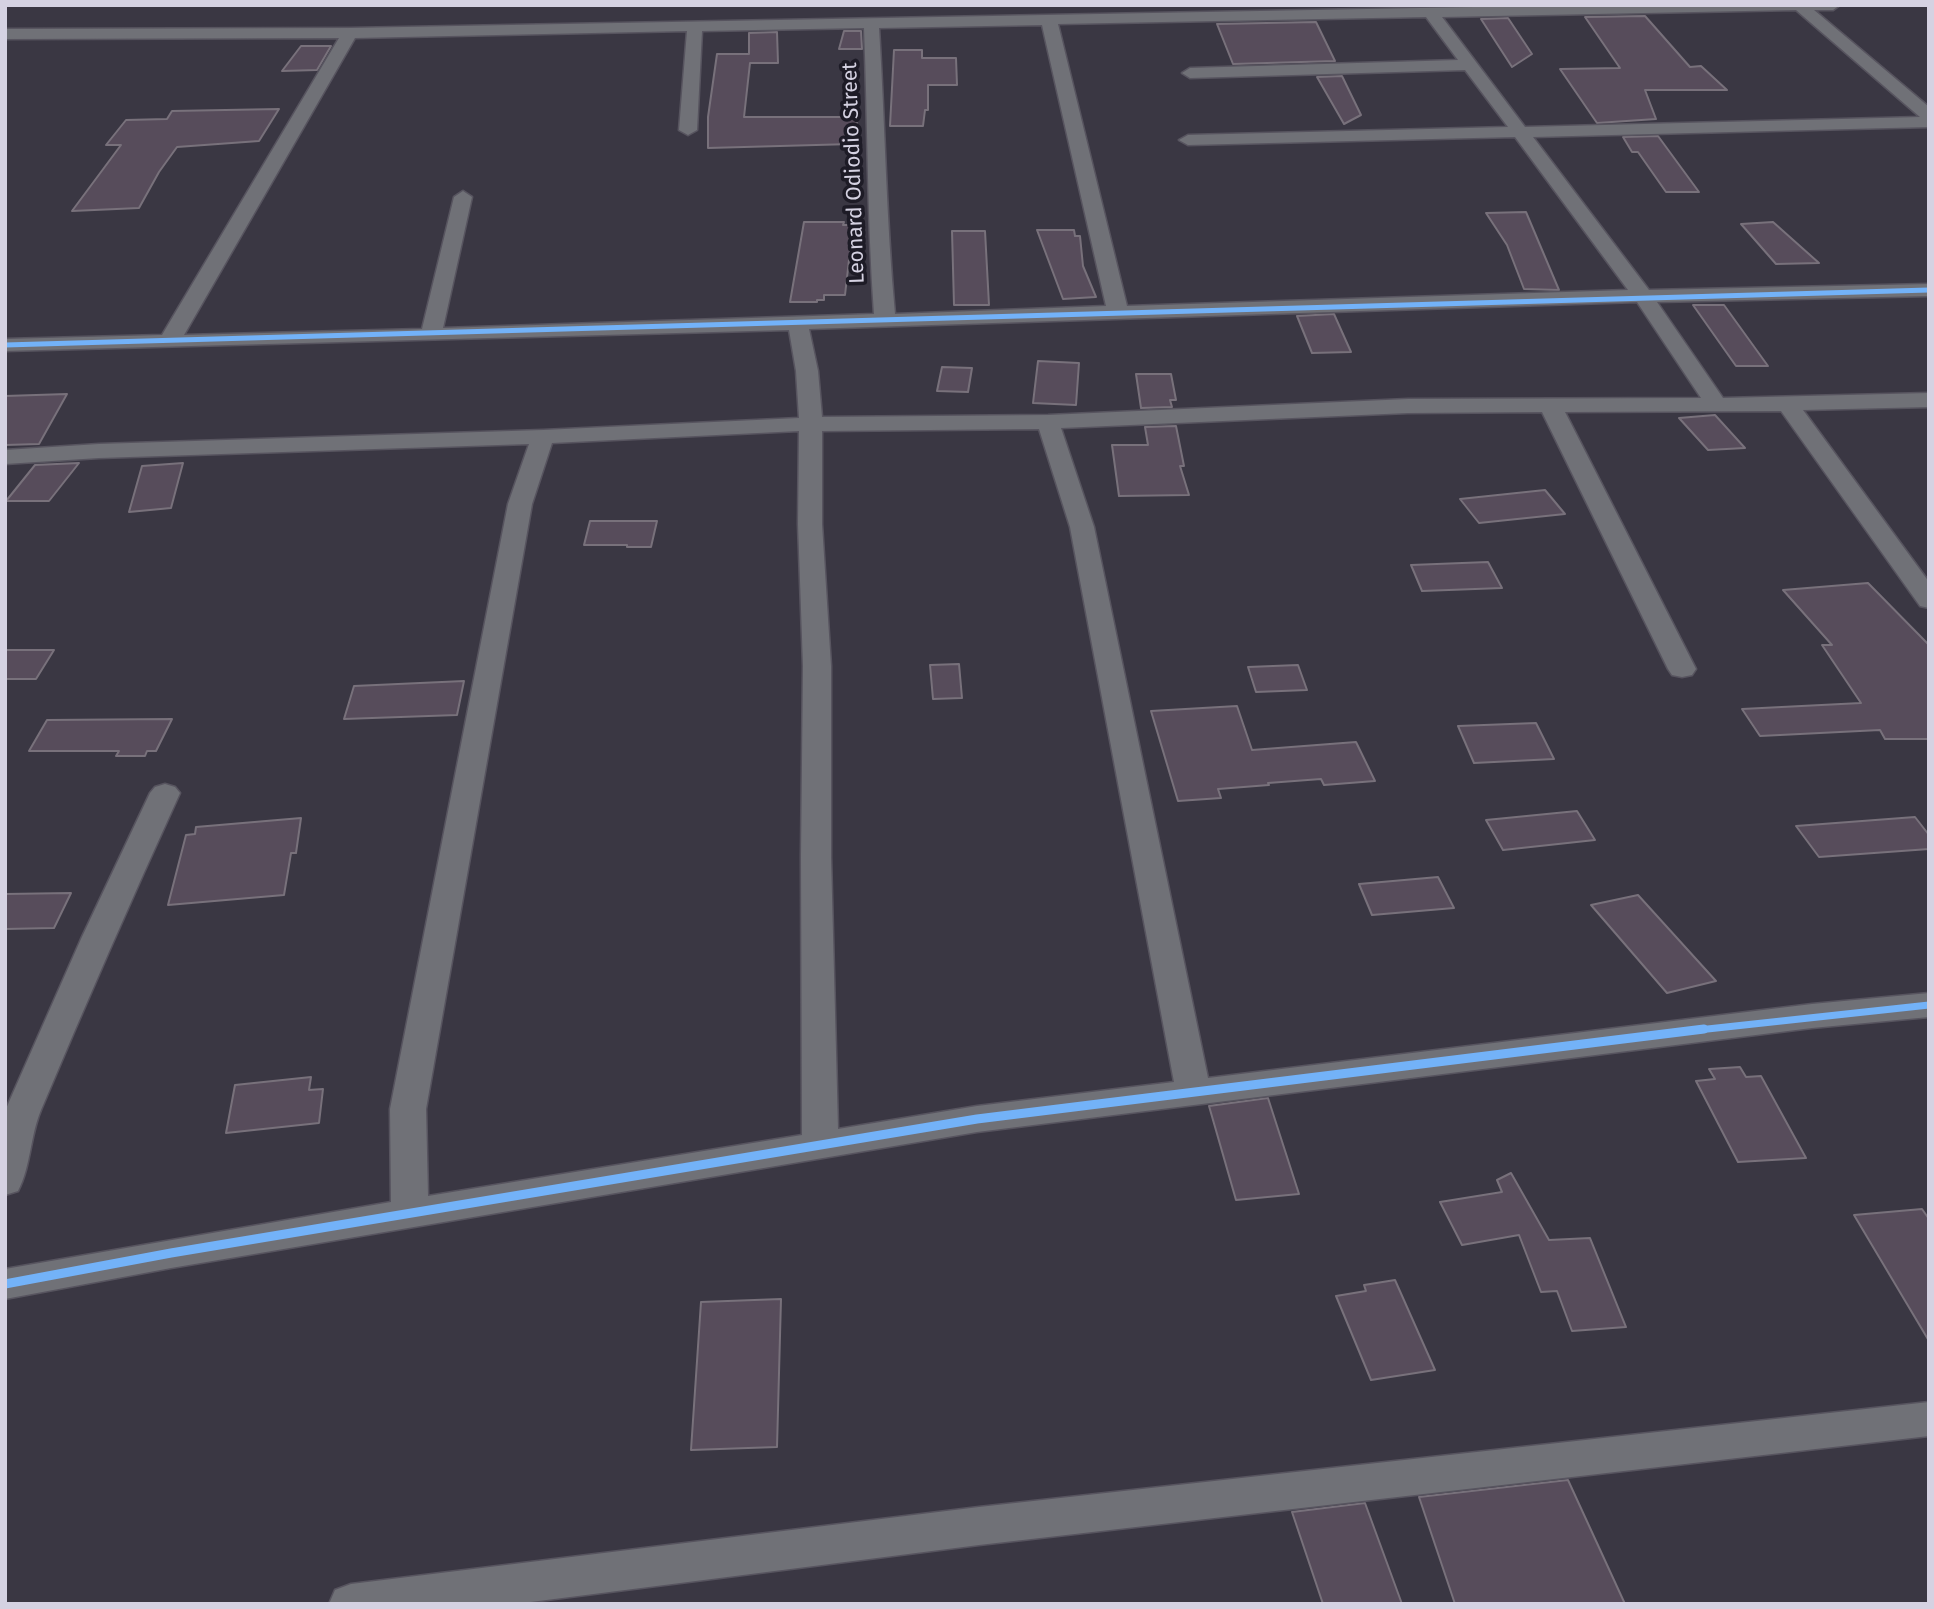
<!DOCTYPE html>
<html>
<head>
<meta charset="utf-8">
<style>
  body { margin:0 }
  #map { position:relative; width:1934px; height:1609px; overflow:hidden; background:#3a3743; font-family:"Fira Sans",sans-serif }
  canvas { display:block }
  .frame { position:absolute; inset:0; border:7px solid #d5d2e2; pointer-events:none }
</style>
</head>
<body>
<div id="map">
<canvas width="1934" height="1609"></canvas>
<div class="frame"></div>
</div>
<script>
const c = document.querySelector('canvas').getContext('2d');
c.lineJoin = 'round';
function paint(path, color) {
  c.fillStyle = color;
  c.fill(path, 'evenodd');
}
function strokePath(path, color, width, dash) {
  c.strokeStyle = color;
  c.lineWidth = width;
  c.lineCap = dash ? 'butt' : 'round';
  c.setLineDash(dash || []);
  c.stroke(path);
}
function drawText(font, color, halo, rows, align = 'center') {
  c.font = font + ' "Fira Sans",sans-serif';
  c.lineWidth = 7;
  c.setLineDash([]);
  c.textBaseline = 'middle';
  c.strokeStyle = halo;
  c.fillStyle = color;
  for (const [text, x, y, turn = 0] of rows) {
    c.save();
    c.translate(x, y);
    c.rotate((+turn || 0) * Math.PI / 180);
    c.textAlign = isNaN(turn) ? turn : align;
    if (halo) c.strokeText(text, 0, 0);
    c.fillText(text, 0, 0);
    c.restore();
  }
}
const building = new Path2D(`
  M1645 16 1690 67 1701 66 1727 90H1645L1656 119 1597 123 1560 69 1620 68 1585 17Z
  M1508 18 1532 54 1512 67 1481 19Z
  M1316 22 1335 61 1233 64 1217 24Z
  M844 31H861L862 49H839Z
  M777 32 778 63H750L744 117H858L852 144 708 148V117L717 54H749V33Z
  M301 46H331L317 70 282 71Z
  M894 50H922V58H956L957 85H928V110H925L923 126H890Z
  M1342 76 1361 115 1344 124 1317 77Z
  M279 109 259 141 177 147 159 172 139 208 72 211 121 145H106L126 120 167 119 172 111Z
  M1658 136 1699 192H1666L1638 152H1632L1623 137Z
  M1526 212 1559 290 1524 289 1507 245 1486 213Z
  M804 222H844L843 225H853L845 295H824V300H817V302H790Z
  M1773 222 1819 263 1776 264 1741 224Z
  M1037 230H1074L1075 236H1080L1083 266 1096 297 1063 299Z
  M952 231H985L989 305H954Z
  M1693 305H1724L1768 366H1736Z
  M1334 314 1351 352 1312 353 1297 316Z
  M1038 361 1079 363 1076 405 1033 403Z
  M942 367 972 368 968 392 937 391Z
  M1136 374H1171L1176 400H1170L1172 407 1141 408Z
  M67 394 39 444 5 445V396Z
  M1715 415 1745 448 1708 450 1679 418Z
  M1176 426 1184 466H1180L1189 495 1119 496 1112 445H1148L1145 427Z
  M79 463 49 501H6L35 465Z
  M183 463 171 508 129 512 142 466Z
  M1545 490 1565 514 1479 523 1460 499Z
  M590 521H657L651 547H627V545H584Z
  M1488 562 1502 588 1422 591 1411 565Z
  M1868 583 1929 645V739H1885L1880 730 1760 736 1742 709 1861 703 1822 645H1832L1783 590Z
  M5 650H54L36 679H5Z
  M959 664 962 698 933 699 930 665Z
  M1298 665 1307 690 1256 692 1248 667Z
  M464 681 457 715 344 719 354 686Z
  M1237 706 1252 750 1356 742 1375 781 1324 785 1321 779 1268 783 1269 785 1218 789 1221 798 1178 801 1151 711Z
  M172 719 156 751H147L145 756H116L119 751H29L47 720Z
  M1536 723 1554 759 1474 763 1458 726Z
  M1577 811 1595 840 1503 850 1486 820Z
  M1915 817 1929 835V849L1819 857 1796 826Z
  M301 818 296 853H291L284 895 168 905 186 835 195 834 196 827Z
  M1438 877 1454 908 1372 915 1359 884Z
  M71 893 54 928 5 929V894Z
  M1638 895 1716 981 1667 993 1591 905Z
  M1740 1067 1746 1077 1761 1076 1806 1158 1738 1162 1696 1081 1715 1079 1709 1069Z
  M311 1077 309 1090 323 1089 319 1123 226 1133 235 1085Z
  M1268 1098 1299 1194 1236 1200 1209 1106Z
  M1511 1173 1549 1240 1590 1238 1626 1327 1572 1331 1557 1291 1541 1292 1519 1235 1462 1245 1440 1202 1502 1192 1497 1180Z
  M1922 1209 1929 1219V1341L1854 1215Z
  M1395 1280 1435 1370 1371 1380 1336 1296 1366 1291 1364 1285Z
  M781 1299 777 1447 691 1450 701 1302Z
  M1568 1480 1625 1604H1455L1419 1497Z
  M1365 1503 1402 1604H1323L1292 1512Z`);
paint(building, '#574c5b');
strokePath(building, '#78717b', 2);
const minor = new Path2D(`
  M1580 5H1840L1833 10H1814L1929 107V127L1533 137 1649 290 1929 284V296L1657 302 1723 398 1929 393V407L1803 410 1929 582V608L1920 606 1781 411 1565 412 1696 669 1692 675 1682 677 1672 675 1668 669 1542 412 1408 413 1061 428 1094 527 1208 1078 1812 1004 1929 993V1017L1812 1028 977 1132 171 1268 5 1299V1269L391 1202 390 1109 508 504 529 444 99 458 5 464V450L99 444 543 430 799 418 796 371 789 330 5 351V339L162 335 339 38 5 39V29L350 28ZM1796 10 1920 117 1525 127 1442 17ZM1426 17 1458 60 1190 68 1182 73 1190 78 1465 70 1508 127 1188 135 1179 140 1188 145 1515 137 1628 290 1127 306 1058 24ZM1042 25 1106 306 895 314C886 219 885 123 879 28ZM864 28C868 123 867 219 874 314L443 328 472 197 463 191 454 197 422 329 184 335 355 38 687 31 679 130 688 135 697 130 702 31ZM1637 302 1701 398 1408 399 1048 415 822 417 818 371 809 329ZM1039 429 1070 527 1174 1082 977 1106 838 1129 831 857V666L822 524V431ZM799 431 798 524 803 666 801 857 802 1135 428 1196 426 1109 532 504 552 443Z
  M165 784 175 787 180 793C132 898 86 1003 41 1110 30 1136 31 1166 18 1191L5 1195V1111L81 939 150 793 155 787Z
  M1929 1402V1436L979 1545 515 1604H329L335 1590 351 1584 979 1507Z`);
strokePath(minor, '#57545f', 3);
paint(minor, '#707177');
strokePath(new Path2D(`
  M5 345C647 332 1287 303 1929 290`), '#73b2f8', 5);
strokePath(new Path2D(`
  M1689 1031 1929 1005`), '#73b2f8', 7);
strokePath(new Path2D(`
  M5 1284 171 1253 977 1119 1704 1029`), '#73b2f8', 9);
drawText('21px', '#d5d2e2', '#1d1b26', [
  ["Leonard Odiodio Street",854,173,-92]
]);
</script>
</body>
</html>
